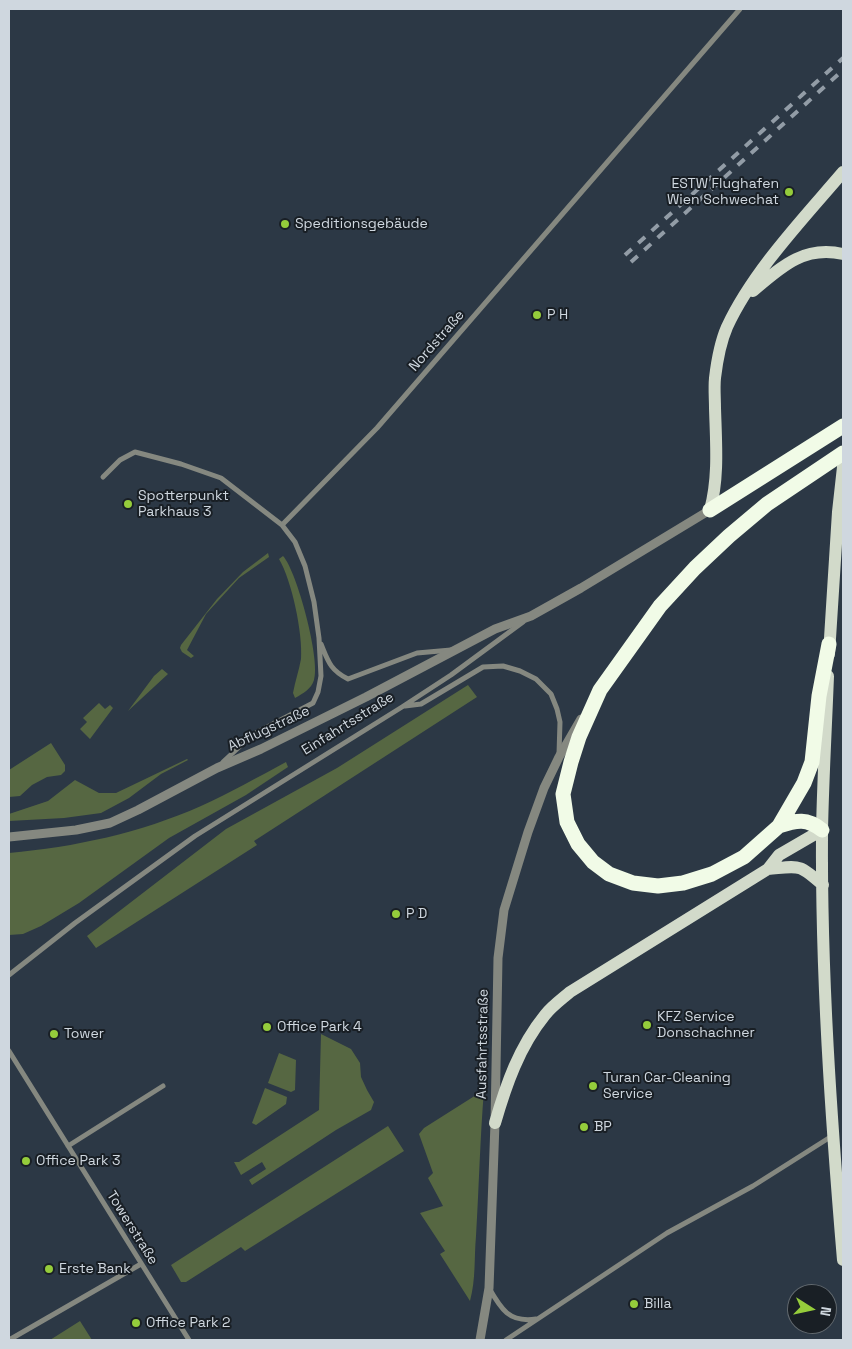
<!DOCTYPE html>
<html>
<head>
<meta charset="utf-8">
<style>
  body { margin:0 }
  #map { position:relative; width:852px; height:1349px; overflow:hidden; background:#2c3845; font-family:"Space Grotesk",sans-serif }
  canvas { display:block }
  .frame { position:absolute; inset:0; border:10px solid #cfd7df; pointer-events:none }
  .north { position:absolute; left:787px; top:1284px; width:50px; height:50px; box-sizing:border-box; background:#191f25; border:1px solid #62696f; border-radius:50%; rotate:100deg; font-size:14px; font-weight:700; line-height:20px; text-align:center; color:#cfd7df }
  .north::after { content:''; display:block; margin:auto; width:18px; height:22px; background:#95cc3b; clip-path:polygon(50% 0,100% 100%,50% 72%,0 100%) }
</style>
</head>
<body>
<div id="map">
<canvas width="852" height="1349"></canvas>
<div class="frame"></div>
<div class="north">N</div>
</div>
<script>
const c = document.querySelector('canvas').getContext('2d');
c.lineJoin = 'round';
function paint(path, color) {
  c.fillStyle = color;
  c.fill(path, 'evenodd');
}
function strokePath(path, color, width, dash) {
  c.strokeStyle = color;
  c.lineWidth = width;
  c.lineCap = dash ? 'butt' : 'round';
  c.setLineDash(dash || []);
  c.stroke(path);
}
function drawText(font, color, halo, rows, align = 'center') {
  c.font = font + ' "Space Grotesk",sans-serif';
  c.lineWidth = 4;
  c.setLineDash([]);
  c.textBaseline = 'middle';
  c.strokeStyle = halo;
  c.fillStyle = color;
  for (const [text, x, y, turn = 0] of rows) {
    c.save();
    c.translate(x, y);
    c.rotate((+turn || 0) * Math.PI / 180);
    c.textAlign = isNaN(turn) ? turn : align;
    if (halo) c.strokeText(text, 0, 0);
    c.fillText(text, 0, 0);
    c.restore();
  }
}
paint(new Path2D(`
  M268 553 269 557 239 578 206 614 187 650 194 656 191 658 182 652 180 648 181 645 217 599 243 572Z
  M283 556C297 571 321 661 314 680 311 689 304 693 295 698L293 693C295 682 299 670 301 659 303 634 292 581 279 559Z
  M162 669 168 674 128 711 154 676Z
  M468 685 477 697 254 841 257 845 96 948 87 936 226 829 337 768Z
  M99 703 105 709 110 705 113 708 90 739 80 729 87 722 83 718Z
  M51 743 65 765V771L61 775 47 777 32 785 20 796 9 797V770Z
  M187 759 188 760 161 774 129 798 101 813 64 818 9 821V814L48 801 75 780 99 793H116Z
  M286 762 288 767 246 795 169 838 79 903 41 926 23 934 9 935V853C75 847 140 833 201 806 230 793 258 777 286 762Z
  M321 1034 351 1049 360 1063 361 1077 367 1090 374 1102 371 1110 336 1130 252 1185 249 1180 266 1169 262 1162 241 1175 234 1162H239L319 1110Z
  M279 1053 296 1060 295 1090 291 1092 268 1083Z
  M265 1088 287 1097 286 1104 256 1125 252 1123Z
  M484 1090C480 1139 479 1187 476 1236 474 1258 476 1279 470 1301L440 1254 445 1251 420 1213 443 1206 428 1178 433 1173 419 1134 424 1128Z
  M388 1126 404 1151 245 1251 241 1247 186 1282H181L171 1265Z
  M80 1321 92 1340H50Z`), '#566742');
strokePath(new Path2D(`
  M103 477 120 460 135 452 181 464 221 478 282 525 295 542 305 566 314 602 319 638 321 676 318 692 313 703 252 735 223 762
  M282 525 377 428 740 9
  M321 644C328 661 330 670 348 679L417 653 451 650
  M405 706 421 704 483 667 503 666 520 671 536 679 551 694 557 709 560 722 559 754
  M9 975 75 923 195 836 402 707 451 675 523 622
  M9 1051 189 1340
  M68 1146 163 1086
  M489 1288C501 1309 509 1323 536 1319
  M9 1340 141 1264
  M506 1340 667 1233 753 1186 832 1136`), '#858880', 5);
strokePath(new Path2D(`
  M9 837 76 830 110 823 138 810 217 768 261 749 366 697 495 629 531 616 581 588 710 510
  M480 1340 489 1288 495 1123 498 958 504 910 528 832 544 788 559 757 581 719`), '#858880', 9);
strokePath(new Path2D(`
  M753 291C781 267 804 245 843 254
  M710 510C719 477 716 443 715 408 715 399 714 388 715 378 717 361 720 343 727 327 753 271 803 219 843 172
  M829 654 838 512 843 467
  M828 676C826 728 823 779 822 831 821 974 831 1118 843 1260
  M768 869C800 866 798 863 823 885
  M495 1123C506 1085 519 1047 545 1015 552 1006 562 999 570 992L768 869 779 855 822 830`), '#d2daca', 12);
strokePath(new Path2D(`
  M710 510 843 426
  M829 644 819 696 812 762 804 783 779 826 744 857 712 874 683 883 658 886 633 883 609 874 593 862 578 844 567 822 563 794 571 762 579 737 600 690 660 606 695 568 729 536 767 504 843 453
  M779 826C797 820 807 818 822 830`), '#f1fbe7', 15);
strokePath(new Path2D(`
  M625 255 843 58
  M631 262 843 70`), '#929ca6', 4, [9, 9]);
for (const [x, y, r, color] of [
  [789,192,5,"#95cc3b"],
  [285,224,5,"#95cc3b"],
  [537,315,5,"#95cc3b"],
  [128,504,5,"#95cc3b"],
  [396,914,5,"#95cc3b"],
  [647,1025,5,"#95cc3b"],
  [267,1027,5,"#95cc3b"],
  [54,1034,5,"#95cc3b"],
  [593,1086,5,"#95cc3b"],
  [584,1127,5,"#95cc3b"],
  [26,1161,5,"#95cc3b"],
  [49,1269,5,"#95cc3b"],
  [634,1304,5,"#95cc3b"],
  [136,1323,5,"#95cc3b"]
]) {
  const dot = new Path2D();
  dot.arc(x, y, r, 0, 2 * Math.PI);
  c.fillStyle = color;
  c.fill(dot);
  strokePath(dot, '#191f25', 2);
}
drawText('14px', '#cfd7df', '#191f25', [
  ["ESTW Flughafen",779,184,"right"],
  ["Wien Schwechat",779,200,"right"],
  ["Speditionsgebäude",295,224],
  ["P H",547,315],
  ["Spotterpunkt",138,496],
  ["Parkhaus 3",138,512],
  ["P D",406,914],
  ["KFZ Service",657,1017],
  ["Donschachner",657,1033],
  ["Office Park 4",277,1027],
  ["Tower",64,1034],
  ["Turan Car-Cleaning",603,1078],
  ["Service",603,1094],
  ["BP",594,1127],
  ["Office Park 3",36,1161],
  ["Erste Bank",59,1269],
  ["Billa",644,1304],
  ["Office Park 2",146,1323]
], 'left');
drawText('14px', '#cfd7df', '#191f25', [
  ["Nordstraße",437,341,-49],
  ["Einfahrtsstraße",348,724,-32],
  ["Abflugstraße",269,729,-25],
  ["Ausfahrtsstraße",483,1044,-89],
  ["Towerstraße",132,1228,58]
]);
</script>
</body>
</html>
